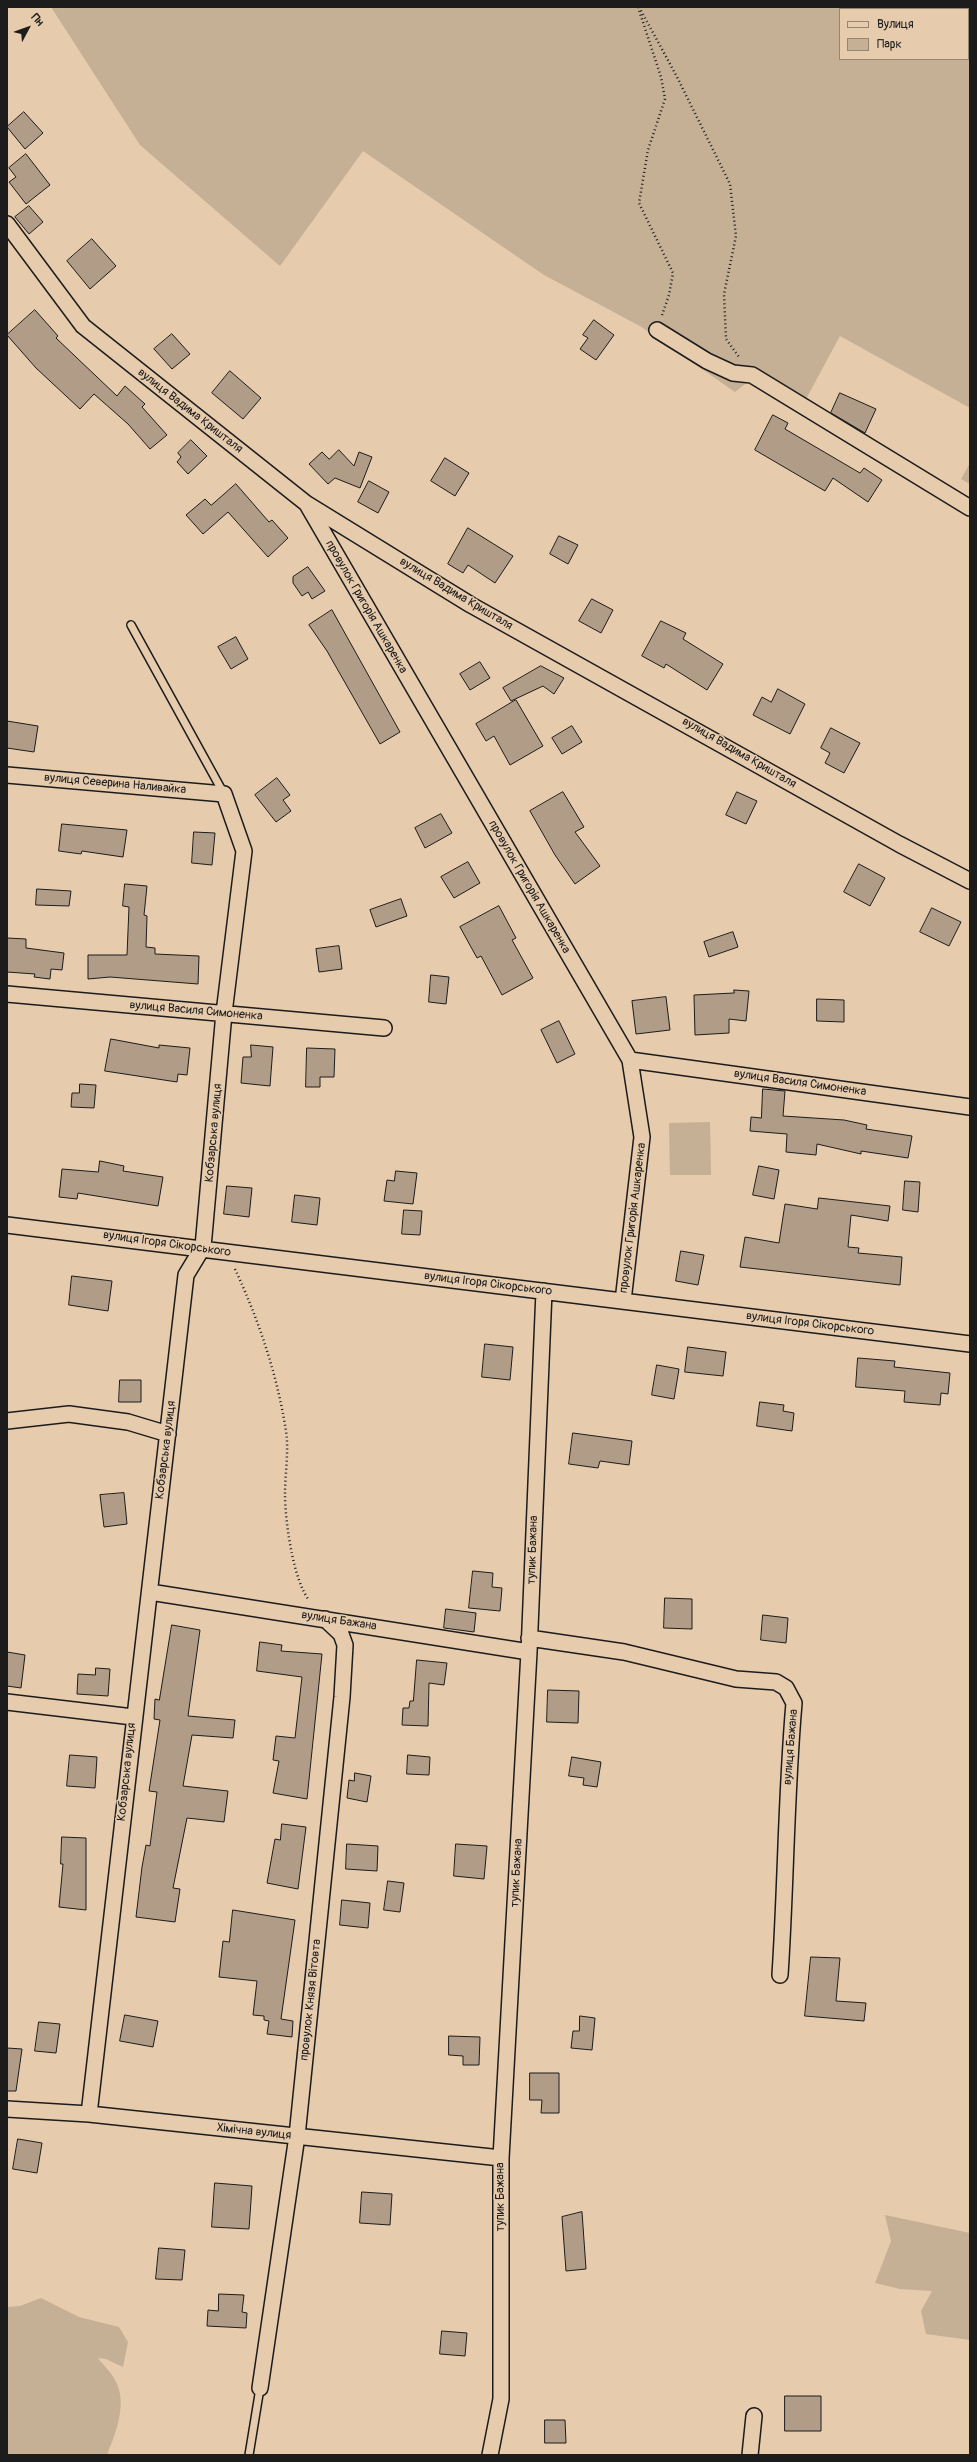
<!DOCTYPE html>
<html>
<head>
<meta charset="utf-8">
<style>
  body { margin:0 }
  #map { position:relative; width:977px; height:2462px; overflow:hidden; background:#e6cbad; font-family:Pangolin,sans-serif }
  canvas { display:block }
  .frame { position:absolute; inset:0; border:8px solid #1c1c1c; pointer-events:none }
  .legend { position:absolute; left:839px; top:8px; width:130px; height:52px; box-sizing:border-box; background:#e6cbad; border:1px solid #958573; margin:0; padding:5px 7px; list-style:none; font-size:12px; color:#1c1c1c }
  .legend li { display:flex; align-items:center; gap:8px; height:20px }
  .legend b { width:20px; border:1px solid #958573 }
  .north { position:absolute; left:8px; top:8px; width:40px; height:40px; -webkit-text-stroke:3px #e6cbad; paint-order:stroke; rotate:49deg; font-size:11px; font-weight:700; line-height:16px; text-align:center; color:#1c1c1c }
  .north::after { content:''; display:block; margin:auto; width:14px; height:18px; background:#1c1c1c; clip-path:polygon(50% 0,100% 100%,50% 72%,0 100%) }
</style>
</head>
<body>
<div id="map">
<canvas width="977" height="2462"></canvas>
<div class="frame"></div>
<ul class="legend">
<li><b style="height:5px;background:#e6cbad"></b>Вулиця</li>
<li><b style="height:11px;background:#c5af95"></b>Парк</li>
</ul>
<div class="north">Пн</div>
</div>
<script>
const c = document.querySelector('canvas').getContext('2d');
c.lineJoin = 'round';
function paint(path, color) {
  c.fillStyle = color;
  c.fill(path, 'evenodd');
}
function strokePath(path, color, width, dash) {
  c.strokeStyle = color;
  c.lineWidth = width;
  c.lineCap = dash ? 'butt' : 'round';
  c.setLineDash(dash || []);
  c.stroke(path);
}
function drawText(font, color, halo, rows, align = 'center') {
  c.font = font + ' Pangolin,sans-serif';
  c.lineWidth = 3;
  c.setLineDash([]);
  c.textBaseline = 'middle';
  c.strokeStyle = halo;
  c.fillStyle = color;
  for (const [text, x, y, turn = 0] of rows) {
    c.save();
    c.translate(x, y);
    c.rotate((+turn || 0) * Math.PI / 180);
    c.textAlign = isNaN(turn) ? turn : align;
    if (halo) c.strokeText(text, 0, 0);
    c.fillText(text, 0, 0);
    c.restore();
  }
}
paint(new Path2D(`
  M51 7H970V408L840 336 799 412 749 381 735 392 640 326 544 275 363 151 280 266 140 145ZM840 9H968V59H840Z
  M970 463V484L961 479Z
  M710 1122 711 1175H670L669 1123Z
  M885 2215 970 2233V2340L926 2334 921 2311 932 2291 900 2289 875 2283 891 2241Z
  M41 2298 79 2317 119 2327 128 2342 123 2367 106 2359 98 2358C103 2365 111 2372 115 2380 128 2402 116 2433 107 2455H7V2307L20 2306Z`), '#c5af95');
const building = new Path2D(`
  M24 112 43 133 25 149 7 127Z
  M26 154 50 185 26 204 9 182 16 177 9 168Z
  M29 206 43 222 29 234 15 217Z
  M92 239 116 266 90 289 67 261Z
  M35 310 58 336 56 338 117 396 125 386 145 404 142 407 167 435 150 449 128 424 94 394 80 409 36 368 7 335Z
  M594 320 614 335 596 360 580 349 588 338 583 335Z
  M172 334 190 354 172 369 154 349Z
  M230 371 261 398 243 419 212 393Z
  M840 393 876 409 865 433 831 413Z
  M773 415 788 423 785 429 860 473 864 468 882 480 868 502 833 478 825 491 755 450Z
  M191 440 207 456 188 474 177 462 181 457 178 453Z
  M339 450 354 466 359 452 372 457 360 488 335 478 328 484 309 464 322 452 329 459Z
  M445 458 469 473 455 496 431 481Z
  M369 481 389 492 378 513 358 502Z
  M236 484 269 522 272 520 288 538 268 557 228 512 203 534 186 515 205 499 211 505Z
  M468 528 513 556 495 583 468 565 463 573 448 564Z
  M559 536 578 545 568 564 550 554Z
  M308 567 325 591 312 599 308 592 302 596 293 583V577Z
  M592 599 613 610 601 633 579 621Z
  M332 610 400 732 380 744 327 651 309 625Z
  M661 621 686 633 683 639 723 664 707 690 666 664 664 668 642 656Z
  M236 637 248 659 231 669 218 647Z
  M480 662 490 678 470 690 460 674Z
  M541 666 564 678 554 694 543 686 511 701 503 688Z
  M778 689 805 704 790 734 753 715 762 697 771 702Z
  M516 700 543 746 510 765 494 736 486 741 476 724Z
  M7 721 38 726 34 752 7 748Z
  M572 726 582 742 562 754 552 738Z
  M831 728 860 743 844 773 825 763 830 753 821 748Z
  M277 778 290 795 283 800 291 811 276 822 255 795Z
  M563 792 584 827 575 832 600 866 575 884 555 855 530 811Z
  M737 792 757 801 746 824 726 815Z
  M441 814 452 833 425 848 415 828Z
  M62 824 127 830 123 857 82 851 81 854 59 851Z
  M194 832 215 833 212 865 192 863Z
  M468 862 480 883 454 898 441 877Z
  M859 864 885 878 870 906 844 892Z
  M125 884 147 886 144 915 147 916 146 947 155 948V954L199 956 198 984 110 977 88 979V955H127L129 907 123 906Z
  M37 889 71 891 69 906 36 905Z
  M401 899 407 916 376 927 370 910Z
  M499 906 516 938 512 940 533 978 502 995 481 956 477 958 460 927Z
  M932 908 961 922 949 946 920 932Z
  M733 932 738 947 709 957 704 942Z
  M7 938 26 939V948L64 953 62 970 51 969 50 979 34 977 35 974 7 972Z
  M339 946 342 969 319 972 316 949Z
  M431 975 449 977 446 1004 429 1002Z
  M734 990 749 991 746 1021 729 1019V1033L695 1035 694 995 734 993Z
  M666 997 670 1030 636 1034 632 1001Z
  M817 999 844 1000V1022L817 1021Z
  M559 1021 575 1054 557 1063 541 1030Z
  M111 1039 159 1048V1045L190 1048 187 1075 178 1074 177 1082 105 1071Z
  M251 1045 273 1047 270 1086 241 1083 243 1057H251Z
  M307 1048 335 1049 334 1077H320V1087H306Z
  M80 1084 96 1085 94 1108 71 1107 72 1093H79Z
  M763 1089 785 1091 783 1116 844 1120 867 1125 866 1129 912 1136 908 1158 861 1151V1154L817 1144 816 1155 786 1152 787 1134 750 1131 751 1117 761 1118Z
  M100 1161 124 1166 123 1171 163 1177 158 1206 78 1193 77 1199 59 1197 62 1169 98 1172Z
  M759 1166 779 1170 774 1199 753 1195Z
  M396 1171 417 1173 413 1204 384 1201 387 1180 394 1181Z
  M905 1181 920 1182 918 1212 903 1210Z
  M227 1186 252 1188 249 1217 224 1214Z
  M295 1195 320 1198 317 1225 292 1222Z
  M819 1198 890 1206 888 1221 851 1215 848 1247 859 1248 858 1253 902 1257 900 1285 740 1267 745 1237 779 1243 785 1204 817 1209Z
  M404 1210 422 1211 420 1235 402 1234Z
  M681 1251 704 1255 698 1285 676 1281Z
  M72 1276 112 1281 108 1311 69 1305Z
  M485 1344 513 1347 510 1380 482 1377Z
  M688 1347 726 1352 723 1376 685 1372Z
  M858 1358 895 1361 894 1367 950 1373 948 1394 941 1393 940 1405 904 1402 905 1391 856 1387Z
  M657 1365 679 1369 674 1399 652 1395Z
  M120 1380H141V1402H119Z
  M760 1402 784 1405 783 1411 794 1413 792 1431 757 1426Z
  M573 1433 632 1441 629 1465 600 1461 598 1468 569 1464Z
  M124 1493 127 1524 104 1527 100 1495Z
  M473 1571 493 1573 492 1587 502 1588 500 1611 469 1608Z
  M665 1598 692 1599V1629L664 1628Z
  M446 1609 476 1613 474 1632 444 1628Z
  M763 1615 788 1618 786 1643 761 1640Z
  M172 1625 200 1630 188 1716 235 1720 233 1738 192 1735 183 1786 228 1791 224 1822 187 1818 173 1888 180 1889 175 1922 136 1917 142 1867 146 1845 150 1846 157 1792 149 1791 160 1720 154 1719 155 1699 159 1700Z
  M260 1642 282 1645 281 1651 322 1654 307 1799 273 1793 279 1761 273 1760 276 1736 295 1738 302 1677 257 1671Z
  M7 1652 25 1655 21 1688 7 1686Z
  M417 1660 447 1663 444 1685 429 1683 428 1726 402 1725 403 1708H409L410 1701H413Z
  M96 1668 110 1669 108 1696 77 1694 78 1674 95 1675Z
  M548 1690 579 1691 578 1723 547 1722Z
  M70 1755 97 1757 95 1788 67 1786Z
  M408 1755 430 1757 429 1775 407 1774Z
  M572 1757 601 1762 597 1787 583 1785 584 1778 569 1776Z
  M355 1773 371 1776 367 1802 347 1798 349 1780 354 1781Z
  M282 1824 306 1827 298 1889 267 1883 275 1839 280 1840Z
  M62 1837 86 1838V1910L59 1907 63 1864H61Z
  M347 1844 378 1846 377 1871 346 1869Z
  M456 1844 487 1846 484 1879 454 1876Z
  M388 1881 404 1883 400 1912 384 1910Z
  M342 1900 370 1903 368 1928 340 1925Z
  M233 1910 295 1920 281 2019 293 2021 292 2037 267 2034 269 2021 264 2020V2016L253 2015 257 1981 219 1977 223 1941 229 1942Z
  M811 1957 840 1958 836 2001 866 2003 864 2021 805 2016Z
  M125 2015 158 2021 153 2047 120 2041Z
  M580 2016 595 2018 592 2050 571 2048 573 2031H579Z
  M39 2022 60 2024 56 2053 35 2051Z
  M449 2036 480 2037 479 2065H463V2056L449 2055Z
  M7 2048 22 2049 16 2091H7Z
  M530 2073H559V2113H541L542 2100H530Z
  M18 2139 42 2143 37 2173 13 2169Z
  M215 2183 252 2186 249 2229 212 2227Z
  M362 2192 392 2194 390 2225 360 2223Z
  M582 2212 586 2269 566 2271 562 2217Z
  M159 2248 185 2250 182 2280 156 2279Z
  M219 2294 244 2295 242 2312 247 2313 246 2328 207 2326 208 2310 218 2311Z
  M442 2331 467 2333 465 2356 440 2354Z
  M785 2396H821V2431H785Z
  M545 2420H565L566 2443H545Z`);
paint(building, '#b19d87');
strokePath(building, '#1c1c1c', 1);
const service = new Path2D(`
  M131 625 224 794
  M249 2455 260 2388`);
const minor = new Path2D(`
  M7 224 83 326 307 504 471 605 899 844 970 881
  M657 330 707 361 733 373 752 375 970 508
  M308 506 630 1060 642 1137 623 1301
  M7 775 224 794 244 851 224 1013 203 1247 186 1275 89 2114
  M7 994 384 1028
  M630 1060 970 1107
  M7 1225 970 1344
  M7 1421 69 1414 128 1422 168 1434
  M150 1592 529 1652
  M529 1638 624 1652 736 1679 776 1682 786 1688 794 1703C786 1794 786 1884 780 1975
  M7 1702 133 1717
  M7 2109 89 2114 501 2158
  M260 2388 297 2136 342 1697 345 1645 341 1634 325 1619
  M490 2455 501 2399V2158L529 1652 544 1291
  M750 2455 754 2416`);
strokePath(service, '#1c1c1c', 10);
strokePath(minor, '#1c1c1c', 18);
strokePath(new Path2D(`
  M638 7 661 77 665 99 648 150 639 203 673 273 669 295 662 315
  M639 7 676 75 730 184 736 236 724 294 726 339 739 357
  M235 1269C259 1321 277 1374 286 1431 289 1451 285 1474 285 1494 285 1520 293 1580 309 1600`), '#1c1c1c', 2.5, [1, 3]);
strokePath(service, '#e6cbad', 7);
strokePath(minor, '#e6cbad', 15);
drawText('12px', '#1c1c1c', '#e6cbad', [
  ["вулиця Вадима Кришталя",190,411,38],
  ["вулиця Вадима Кришталя",456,594,31],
  ["провулок Григорія Ашкаренка",366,607,60],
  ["вулиця Вадима Кришталя",739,753,30],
  ["вулиця Северина Наливайка",115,784,5],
  ["провулок Григорія Ашкаренка",529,887,60],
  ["вулиця Василя Симоненка",196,1011,5],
  ["вулиця Василя Симоненка",800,1083,8],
  ["Кобзарська вулиця",214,1133,-85],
  ["провулок Григорія Ашкаренка",633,1218,-83],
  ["вулиця Ігоря Сікорського",167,1244,8],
  ["вулиця Ігоря Сікорського",488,1284,7],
  ["вулиця Ігоря Сікорського",810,1324,7],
  ["Кобзарська вулиця",166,1450,-83],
  ["тупик Бажана",533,1550,-88],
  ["вулиця Бажана",339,1621,9],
  ["вулиця Бажана",791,1747,-85],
  ["Кобзарська вулиця",127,1772,-84],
  ["тупик Бажана",517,1873,-87],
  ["провулок Князя Вітовта",311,2000,-84],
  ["Хімічна вулиця",254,2132,6],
  ["тупик Бажана",501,2197,-90]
]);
</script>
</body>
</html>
